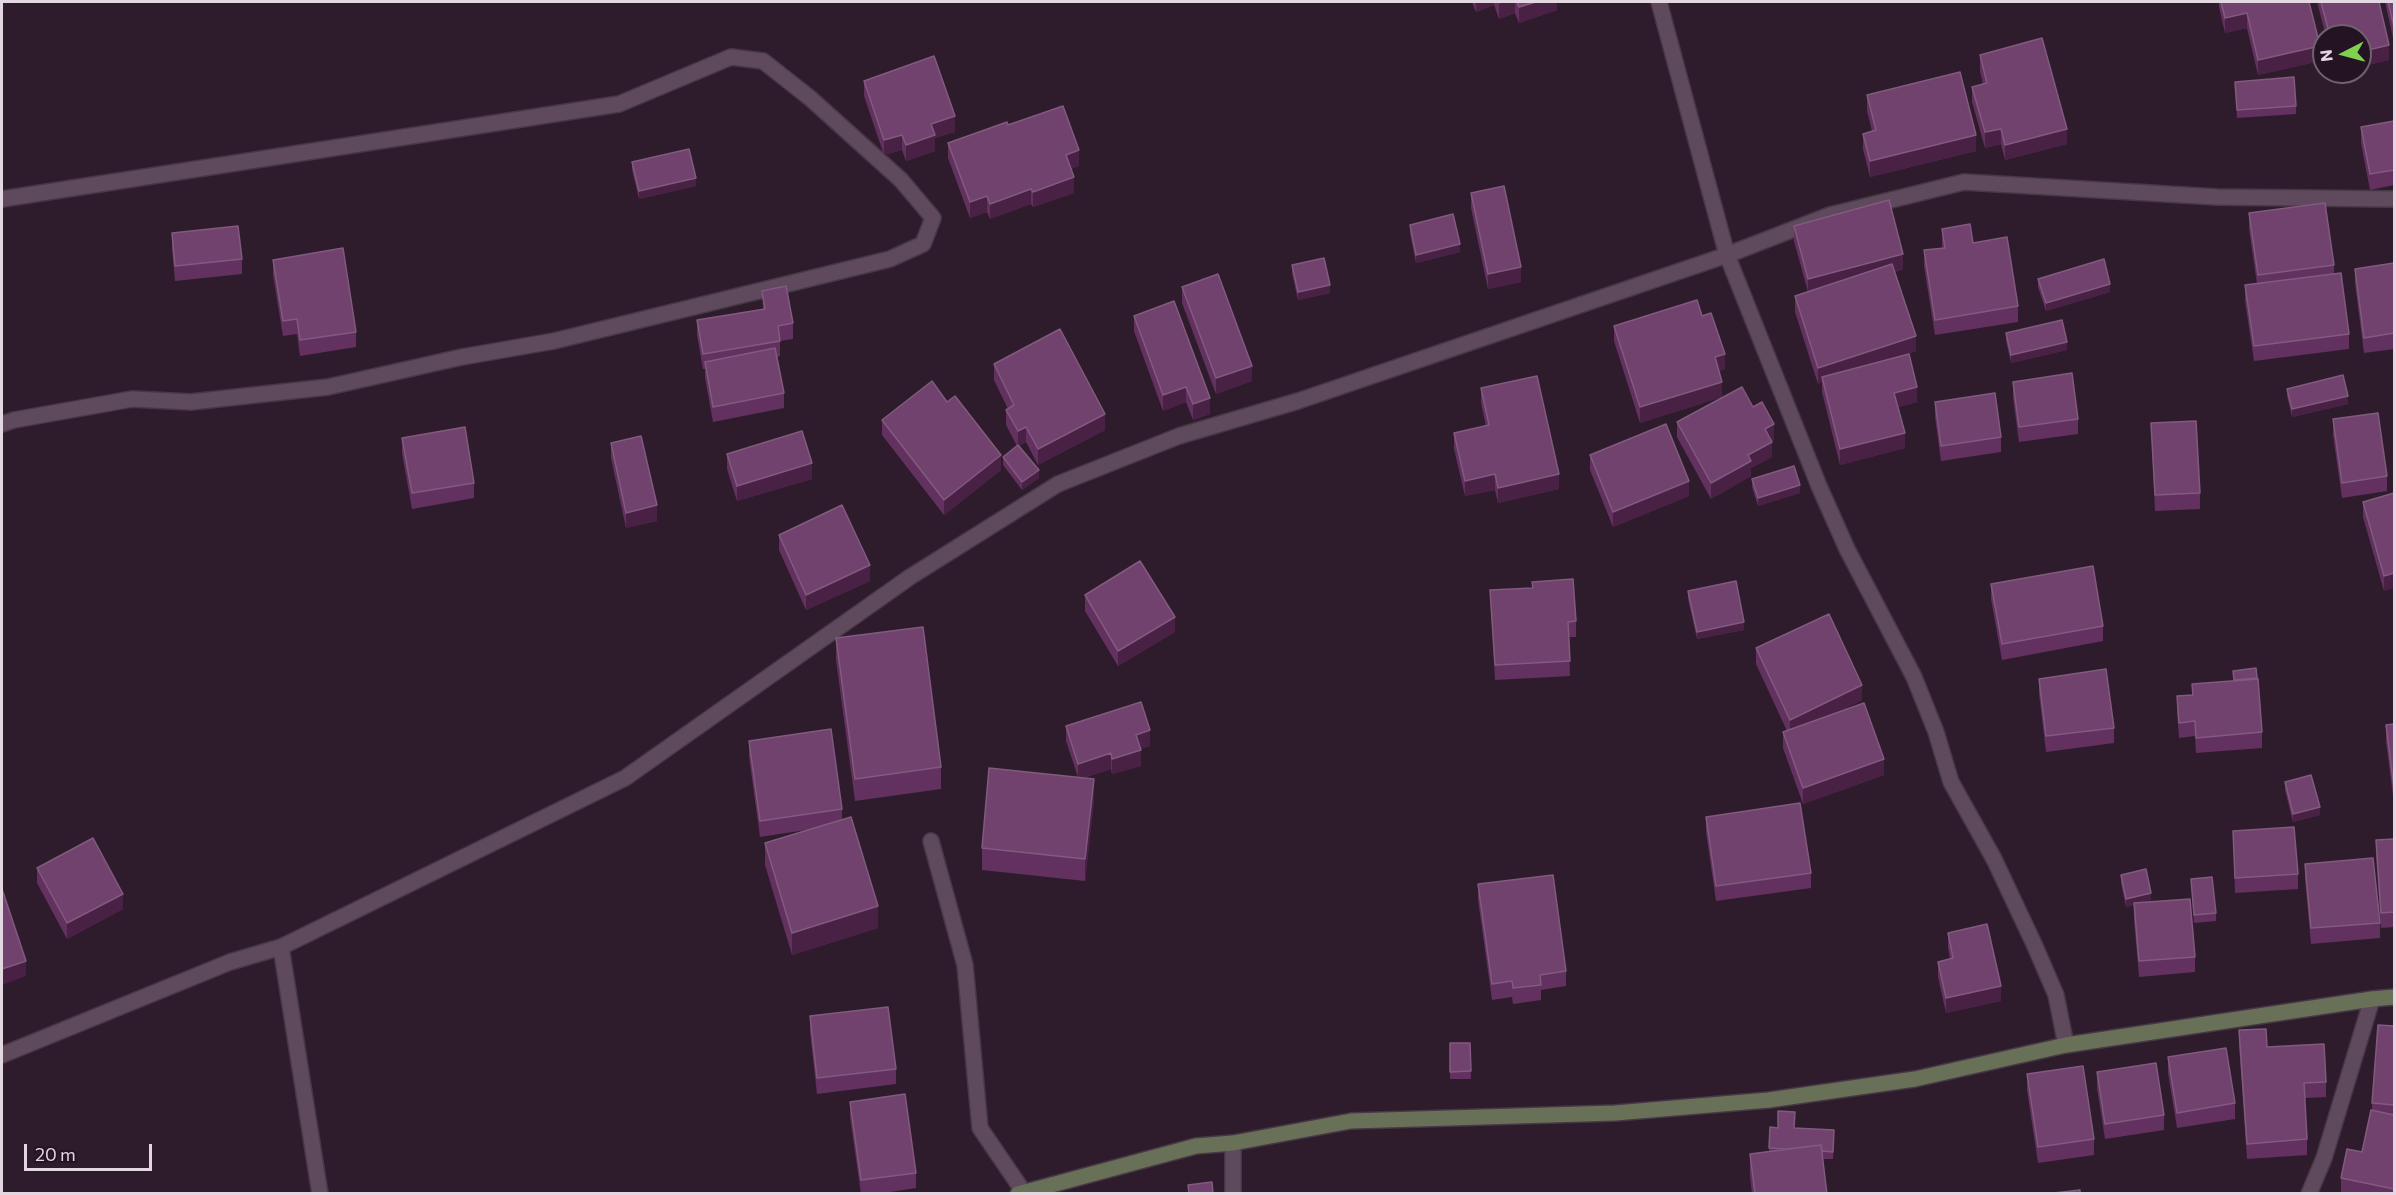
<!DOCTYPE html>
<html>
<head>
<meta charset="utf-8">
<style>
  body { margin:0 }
  #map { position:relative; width:2396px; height:1195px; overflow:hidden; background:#2e1c2d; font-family:Commissioner,sans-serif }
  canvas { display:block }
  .frame { position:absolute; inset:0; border:3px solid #e3d7e2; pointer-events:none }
  .north { position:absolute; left:2312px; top:24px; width:60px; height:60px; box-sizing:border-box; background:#241323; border:2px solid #70616f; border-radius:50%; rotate:264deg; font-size:16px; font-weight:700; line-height:24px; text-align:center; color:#e3d7e2 }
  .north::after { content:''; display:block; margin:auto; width:21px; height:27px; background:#81d050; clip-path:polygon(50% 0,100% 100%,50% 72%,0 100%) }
  .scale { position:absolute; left:24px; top:1144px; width:128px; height:27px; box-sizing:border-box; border:3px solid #e3d7e2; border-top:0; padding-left:8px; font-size:18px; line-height:21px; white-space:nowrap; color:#e3d7e2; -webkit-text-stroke:4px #241323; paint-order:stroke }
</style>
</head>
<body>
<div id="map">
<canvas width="2396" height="1195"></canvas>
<div class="frame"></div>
<div class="north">N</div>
<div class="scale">20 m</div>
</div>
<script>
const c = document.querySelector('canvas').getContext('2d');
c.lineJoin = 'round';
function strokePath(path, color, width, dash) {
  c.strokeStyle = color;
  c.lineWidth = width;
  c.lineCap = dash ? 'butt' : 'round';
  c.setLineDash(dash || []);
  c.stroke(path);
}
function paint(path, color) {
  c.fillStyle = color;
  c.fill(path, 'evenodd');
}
const street = new Path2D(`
  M1659 2 1727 255 1819 486 1847 549 1914 677 1936 732 1951 782 1994 859 2034 944 2056 995 2066 1045
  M2 199 619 104 731 57 763 61 810 98 901 180 933 218 923 244 890 259 554 341 462 357 328 387 191 402 132 399 14 420 2 424
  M931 841 965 965 980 1128 1023 1191
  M281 947 320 1194
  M2 1055 230 962 281 947 625 778 910 577 1058 484 1179 436 1298 401 1727 255 1830 215 1964 182 2217 197 2394 199
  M1233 1143V1194
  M2309 1194 2324 1158 2372 999`);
const secondary = new Path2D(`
  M1018 1194 1196 1146 1233 1143 1351 1121 1615 1113 1769 1100 1915 1079 2066 1045 2372 999 2394 997`);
strokePath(street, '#473846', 18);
strokePath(secondary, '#473846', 18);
strokePath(street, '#5e4a5c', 15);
strokePath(secondary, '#687158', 15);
paint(new Path2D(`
  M1472 2H1557V10L1519 23 1515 13 1499 19 1494 5 1476 12Z
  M2219 2H2309L2320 61 2258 75 2247 28 2225 33 2219 7Z
  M2317 2H2379L2389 60 2360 67V36H2326Z
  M2385 2H2394V42Z
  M1980 55 2067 144 2005 160 2001 144 1985 148 1972 102V87L1983 84 1980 71Z
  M864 81 955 132 935 138V151L906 161 902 150 884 155 864 96Z
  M2235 82 2296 106V114L2237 118Z
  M1867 95 1976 151 1870 177 1863 149V134L1872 131 1867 111Z
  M2394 121V185L2370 190 2361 143V127Z
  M1008 125 1079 166 1071 169 1074 193 1033 207 1031 204 990 219 987 212 970 218 948 158V143Z
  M632 162 696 186 639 199 632 170Z
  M1471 193 1521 282 1488 289 1471 208Z
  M2249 213 2334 265V274L2349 334V349L2254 361 2245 301V285L2257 284 2249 229Z
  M1410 225 1460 252 1416 263 1410 233Z
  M1794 226 1903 269 1895 272 1916 351 1897 358 1917 402 1898 407 1905 448 1840 465 1822 392V382L1818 384 1795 312V296L1808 292 1794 241Z
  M1942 229 1973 243 2018 306V322L1935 335 1924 266V250L1942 248Z
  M172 233 242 259V274L175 281 172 249Z
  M273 260 356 332V347L300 356 297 334 283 336 273 275Z
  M2394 263V349L2364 353 2355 284V269Z
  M1292 265 1330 293 1298 300 1292 273Z
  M2038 279 2110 292 2046 311 2038 287Z
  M1182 287 1252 381 1216 394 1182 303Z
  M762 291 793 323V339L780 341V356L777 357 784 393V408L713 422 705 378V369H703L697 335V320L763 309Z
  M1134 316 1210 414 1193 420 1186 402 1163 411 1134 331Z
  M1702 316 1725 369 1719 371 1722 397 1640 423 1614 341V326Z
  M2006 333 2067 350 2011 363 2006 341Z
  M994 364 1105 430 1038 465 1026 442 1019 446 1039 478 1022 490 1003 465V457L1017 446 1006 425V410L1008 409 994 380Z
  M2013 382 2078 419V434L2019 442 2013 398Z
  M1481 388 1559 489 1498 503 1495 490 1465 496 1454 449V433L1486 426 1481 403Z
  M2287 389 2348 404 2292 417 2287 396Z
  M947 402 1001 470 944 515 882 435V420Z
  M1935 402 2001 437V452L1941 461 1935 417Z
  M1753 407 1774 440 1772 441V457L1751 468V476L1711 499 1677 437V422Z
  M2333 419 2387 476V491L2342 498 2333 435Z
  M2151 423 2200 493V509L2155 511Z
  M402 438 474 483V498L412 509 402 453Z
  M611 443 657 521 626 528 611 458Z
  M727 454 812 479 737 501 727 469Z
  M1590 455 1689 496 1613 527 1590 470Z
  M1752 479 1800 493 1758 506 1752 487Z
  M2394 493 2384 591 2363 517V502Z
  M779 535 870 581 806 610 779 550Z
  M1532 582 1576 621V637H1569L1570 676 1495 680 1490 590 1532 588Z
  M1991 584 2103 626V641L2002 660 1991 599Z
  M1688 591 1744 630 1697 639 1688 599Z
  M1085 595 1175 632 1118 666 1085 611Z
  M836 638 941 767V789L855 801 836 660Z
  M1756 648 1862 700 1836 713 1884 775 1803 804 1783 748V732L1787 731 1756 664Z
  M2256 668 2258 679 2262 732V748L2196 753 2195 736 2179 738 2177 711V696L2192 695V684L2234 681 2233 671Z
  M2039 679 2114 728V743L2046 752 2039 694Z
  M2394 724V804L2386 741V725Z
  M1066 726 1150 746 1140 749 1141 766 1112 774 1111 769 1083 778 1094 801 1085 881 982 870V848L1078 777 1066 741Z
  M749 741 842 809V819L878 928 792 955 765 865V843L806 830 760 837 749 757Z
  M2285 782 2320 815 2293 822 2285 790Z
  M1706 817 1811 873V888L1716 901 1706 832Z
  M2233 831 2298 874V889L2235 893Z
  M2394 839V927L2381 928 2376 856V840Z
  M2305 864 2380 923V938L2311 944 2305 879Z
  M37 868 123 909 67 939 37 883Z
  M2121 875 2151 901 2147 902 2195 957V972L2139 977 2134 919V905L2126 907 2121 883Z
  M2191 879 2216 913V921L2194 923Z
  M1478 884 1566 971V986L1541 990V1000L1513 1004 1512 997 1492 1000 1478 900Z
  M1948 933 2001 1001 1946 1013 1938 977V962L1950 959 1948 948Z
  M810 1016 896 1069V1084L817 1094 810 1032Z
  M2394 1026V1194L2341 1193V1178L2362 1152 2372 1110V1103Z
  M2239 1030 2267 1047 2326 1082V1097L2305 1098 2307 1139V1155L2247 1159 2239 1045Z
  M1450 1043H1470L1471 1079H1450Z
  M2168 1057 2235 1103V1119L2177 1128 2168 1073Z
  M2097 1072 2164 1115V1130L2105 1139 2097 1088Z
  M2027 1074 2094 1139V1155L2038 1163 2027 1090Z
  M850 1102 916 1173V1188L877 1194H861L850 1117Z
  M1770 1127 1795 1128 1834 1138 1833 1159H1823L1827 1194H1752L1750 1176V1154L1769 1151Z`), '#63315f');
paint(new Path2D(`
  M1476 2H1494V5L1476 12Z
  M1506 2H1515V13L1499 19V4Z
  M1536 2H1557V10L1519 23V7Z
  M2247 13V28L2225 33V18Z
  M2389 45V60L2360 67V52Z
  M2320 46V61L2258 75V60Z
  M955 116V132L935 138V151L906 161V145L931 124Z
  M2001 129V144L1985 148V132Z
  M2067 129V144L2005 160V145Z
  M902 135V150L884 155V140Z
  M1976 135V151L1870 177V161Z
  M1079 150V166L1066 171V155Z
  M1074 177V193L1033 207V192Z
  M696 178V186L639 199V191Z
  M1031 189V204L990 219V204Z
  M987 196V212L970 218V202Z
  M1460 244V252L1416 263V255Z
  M1903 254V269L1808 295V279Z
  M1521 267V282L1488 289V274Z
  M2110 284V292L2046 311V303Z
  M1330 285V293L1298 300V292Z
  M1916 336V351L1823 382 1822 377V382L1818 384V368Z
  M2067 342V350L2011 363V355Z
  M1725 354V369L1715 373V357Z
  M1252 366V381L1216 394V378Z
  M1722 382V397L1640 423V407Z
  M1186 387V402L1163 411V395Z
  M1917 387V402L1894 408V393Z
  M2348 396V404L2292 417V409Z
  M1210 398V414L1193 420V404Z
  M1105 414V430L1038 465V449Z
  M1774 424V440L1765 444V429Z
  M1026 427V442L1018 447V431Z
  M1905 433V448L1840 465V449Z
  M1772 442V457L1751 468V476L1711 499V483L1748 455Z
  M1001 455V470L944 515V500Z
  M812 463V479L737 501V486Z
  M1039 470V478L1022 490V482Z
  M1495 474V490L1465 496V481Z
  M1559 474V489L1498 503V488Z
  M1689 481V496L1613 527V512Z
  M1800 485V493L1758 506V498Z
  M657 505V521L626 528V513Z
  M870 565V581L806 610V595Z
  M2394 573V588L2384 591V576Z
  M1175 617V632L1118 666V651Z
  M1744 622V630L1697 639V632Z
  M1862 685V700L1790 736V720Z
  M1150 730V746L1136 750V735Z
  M1141 750V766L1112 774V759Z
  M1111 753V769L1078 779V764Z
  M1884 759V775L1803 804V788Z
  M1094 779V801L1085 881V859Z
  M2320 807V815L2293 822V814Z
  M2151 893V901L2126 907V899Z
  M123 894V909L67 939V923Z
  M878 906V928L792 955V933Z
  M26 961V976L2 985V969Z
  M2001 986V1001L1946 1013V998Z`), '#482145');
const building = new Path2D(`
  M1517 2H1536L1519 7Z
  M2221 2H2309L2320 46 2258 60 2247 13 2225 18Z
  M2321 2H2379L2389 45 2360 52V36H2330Z
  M2388 2H2394V27Z
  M2042 38 2067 129 2005 145 2001 129 1985 132 1972 87 1987 83 1980 55Z
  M934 56 955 116 931 124 935 135 906 145 902 135 884 140 864 81Z
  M1960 72 1976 135 1870 161 1863 134 1876 130 1867 95Z
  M2294 77 2296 106 2237 110 2235 82Z
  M1063 106 1079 150 1066 155 1074 177 1033 192 1031 189 990 204 987 196 970 202 948 143 1007 122 1008 125Z
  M2394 121V170L2370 174 2361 127Z
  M689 149 696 178 639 191 632 162Z
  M1504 186 1521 267 1488 274 1471 193Z
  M1889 200 1903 254 1808 279 1794 226Z
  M2325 203 2334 265 2258 275 2249 213Z
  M1453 214 1460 244 1416 255 1410 225Z
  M1970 224 1973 243 2007 237 2018 306 1935 320 1924 250 1945 248 1942 229Z
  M238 226 242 259 175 266 172 233Z
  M343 248 356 332 300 340 297 319 283 321 273 260Z
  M1324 258 1330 285 1298 292 1292 265Z
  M2104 259 2110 284 2046 303 2038 279Z
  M2394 263V333L2364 338 2355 269Z
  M1892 264 1916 336 1818 368 1795 296Z
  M2341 273 2349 334 2254 346 2245 285Z
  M1218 274 1252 366 1216 378 1182 287Z
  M786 286 793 323 778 326 780 341 703 354 697 320 765 309 762 291Z
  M1697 300 1702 316 1711 313 1725 354 1715 357 1722 382 1640 407 1614 326Z
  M1174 301 1210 398 1193 404 1186 387 1163 395 1134 316Z
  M2062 320 2067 342 2011 355 2006 333Z
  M1060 329 1105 414 1038 449 1026 427 1018 431 1006 410 1014 405 994 364Z
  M775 348 784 393 713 407 705 362Z
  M1909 354 1917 387 1894 393 1905 433 1840 449 1822 377Z
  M2072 373 2078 419 2019 427 2013 382Z
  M2343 375 2348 396 2292 409 2287 389Z
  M1537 376 1559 474 1498 488 1495 474 1465 481 1454 433 1489 425 1481 388Z
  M932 381 947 402 955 396 1001 455 944 500 882 420Z
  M1742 387 1753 407 1762 402 1774 424 1765 429 1772 442 1748 455 1751 461 1711 483 1677 422Z
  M1995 393 2001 437 1941 446 1935 402Z
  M2378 413 2387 476 2342 483 2333 419Z
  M2196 421 2200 493 2155 495 2151 423Z
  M1666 424 1689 481 1613 512 1590 455Z
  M465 427 474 483 412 493 402 438Z
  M802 431 812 463 737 486 727 454Z
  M641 436 657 505 626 513 611 443Z
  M1018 445 1039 470 1022 482 1003 457Z
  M1794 466 1800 485 1758 498 1752 479Z
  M2394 493V573L2384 576 2363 502Z
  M842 505 870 565 806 595 779 535Z
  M1140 561 1175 617 1118 651 1085 595Z
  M2093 566 2103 626 2002 644 1991 584Z
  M1573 579 1576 621 1568 622 1570 661 1495 665 1490 590 1533 588 1532 582Z
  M1736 581 1744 622 1697 632 1688 591Z
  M1829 614 1862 685 1790 720 1756 648Z
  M923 627 941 767 855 779 836 638Z
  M2256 668 2257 678 2234 680 2233 671Z
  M2106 669 2114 728 2046 736 2039 679Z
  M2258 679 2262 732 2196 738 2195 721 2179 723 2177 696 2193 695 2192 684Z
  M1141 702 1150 730 1136 735 1141 750 1112 759 1111 753 1078 764 1066 726Z
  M1864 703 1884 759 1803 788 1783 732Z
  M2394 724V789L2386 725Z
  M831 729 842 809 760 821 749 741Z
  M989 768 1094 779 1085 859 982 848Z
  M2311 775 2320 807 2293 814 2285 782Z
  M1800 803 1811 873 1716 886 1706 817Z
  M851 817 878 906 792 933 765 843Z
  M2294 827 2298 874 2235 878 2233 831Z
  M93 838 123 894 67 923 37 868Z
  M2394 839V912L2381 913 2376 840Z
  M2373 858 2380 923 2311 928 2305 864Z
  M2146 869 2151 893 2126 899 2121 875Z
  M1553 875 1566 971 1540 975 1541 985 1513 988 1512 981 1492 984 1478 884Z
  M2212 877 2216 913 2194 915 2191 879Z
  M2 889 26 961 2 969Z
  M2190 899 2195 957 2139 961 2134 903Z
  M1987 924 2001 986 1946 998 1938 962 1953 958 1948 933Z
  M888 1007 896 1069 817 1078 810 1016Z
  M2378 1025 2394 1026V1105L2372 1103Z
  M2266 1029 2267 1047 2324 1044 2326 1082 2304 1083 2307 1139 2247 1144 2239 1030Z
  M1450 1043H1470L1471 1071 1450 1072Z
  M2226 1048 2235 1103 2177 1113 2168 1057Z
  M2156 1063 2164 1115 2105 1124 2097 1072Z
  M2083 1066 2094 1139 2038 1147 2027 1074Z
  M905 1094 916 1173 861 1180 850 1102Z
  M2371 1110 2394 1115V1189L2341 1178 2347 1149 2362 1152Z
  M1778 1111 1795 1112 1794 1128 1834 1130 1833 1152 1822 1151 1821 1145 1787 1149 1769 1148 1770 1127 1778 1128Z
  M1821 1145 1827 1194H1755L1750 1154Z
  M1212 1182 1213 1194H1189L1188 1185Z
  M2080 1190V1194H2045Z`);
paint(building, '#70426d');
strokePath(building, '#825a7f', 1.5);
</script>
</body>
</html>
